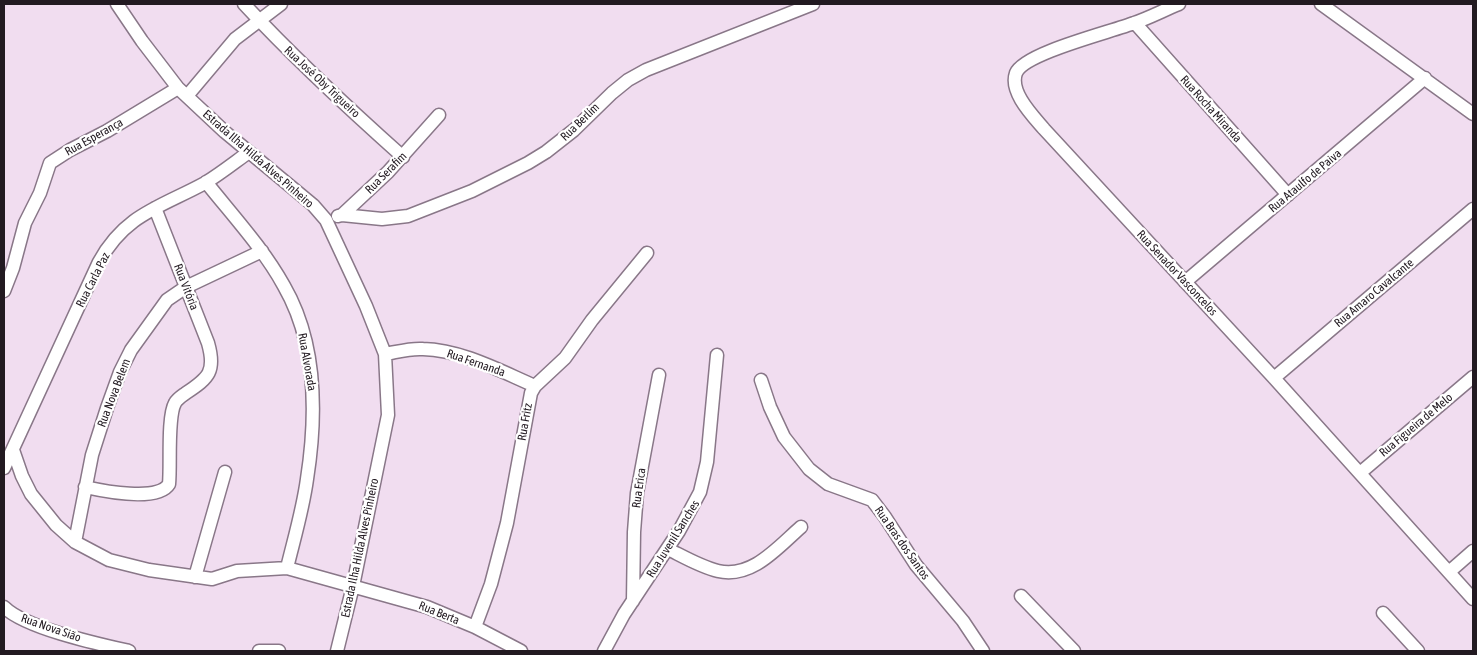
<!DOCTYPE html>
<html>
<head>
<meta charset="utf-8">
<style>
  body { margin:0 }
  #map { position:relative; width:1477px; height:655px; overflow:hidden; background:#f1ddf0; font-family:"Asap Condensed",sans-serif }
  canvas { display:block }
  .frame { position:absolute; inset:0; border:5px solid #221a21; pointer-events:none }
</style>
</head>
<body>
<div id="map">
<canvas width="1477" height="655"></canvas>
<div class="frame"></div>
</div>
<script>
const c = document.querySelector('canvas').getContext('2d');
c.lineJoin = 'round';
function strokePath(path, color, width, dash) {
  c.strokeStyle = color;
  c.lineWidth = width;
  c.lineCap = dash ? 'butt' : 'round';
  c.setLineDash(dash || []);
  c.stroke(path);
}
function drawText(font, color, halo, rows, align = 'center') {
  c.font = font + ' "Asap Condensed",sans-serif';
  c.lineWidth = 4.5;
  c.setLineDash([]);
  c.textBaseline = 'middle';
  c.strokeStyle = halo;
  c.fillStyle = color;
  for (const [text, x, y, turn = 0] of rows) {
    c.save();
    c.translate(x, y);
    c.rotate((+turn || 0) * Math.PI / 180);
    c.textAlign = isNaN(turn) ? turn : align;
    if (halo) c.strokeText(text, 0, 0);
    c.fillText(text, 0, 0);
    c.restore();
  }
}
const street = new Path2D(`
  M117 4 142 41 178 88 225 132 313 205 326 220 366 306 385 354 388 415 353 586 337 651
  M244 4C294 58 348 108 403 157
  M1179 4C1164 10 1149 18 1134 23 1111 32 1024 53 1016 73 1009 92 1033 116 1044 129L1274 378 1473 599
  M1321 4 1473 114
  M1135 23 1288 195
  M187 96 235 39 281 4
  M206 182C233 216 263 248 284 286 317 343 317 415 307 479 303 509 294 539 287 568
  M342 215 382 219 408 216 472 191 528 163 546 152 574 130 612 93 628 80 646 70 813 4
  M338 216 342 215 388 172 439 115
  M1185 282 1425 78
  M4 291 13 268 25 223 40 193 50 163 70 150 107 131 178 88
  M385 354C397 352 410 348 423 349 462 350 500 371 535 386
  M1274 378 1473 209
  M761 380 770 407 784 437 809 469 828 484 872 500 885 517 916 565 963 621 983 651
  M13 450 22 476 31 494 56 525 75 542 109 560 149 570 212 579 237 571 287 568 427 607 475 627 521 651
  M4 468 99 262C125 214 161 207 205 183 220 174 235 162 249 152
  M1360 473 1473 377
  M85 487C103 491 158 502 169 484 171 466 167 417 175 403 177 399 182 396 186 393 209 378 216 371 208 343L155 208
  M75 542 92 455 107 408 120 372 131 350 167 300 186 287 262 251
  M668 549C684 557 701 567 718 571 752 579 778 547 801 527
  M1449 572 1473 551
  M195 577 225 472
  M1021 596 1074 651
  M633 601 634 532 637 493 659 375
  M4 607C25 628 98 644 129 651
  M1383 613 1418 651
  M475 627 491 584 507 523 531 393 535 386 565 358 592 320 647 253
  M259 651H279
  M604 651 624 614 679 531 700 492 707 462 717 355`);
strokePath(street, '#897788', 15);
strokePath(street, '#fff', 12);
drawText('12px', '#221a21', '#fff', [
  ["Rua José Oby Trigueiro",322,82,43],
  ["Rua Rocha Miranda",1211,109,48],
  ["Rua Berlím",580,122,-44],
  ["Rua Esperança",94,137,-29],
  ["Estrada Ilha Hilda Alves Pinheiro",258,159,41],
  ["Rua Serafim",386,173,-45],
  ["Rua Ataulfo de Paiva",1305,181,-40],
  ["Rua Senador Vasconcelos",1177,273,47],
  ["Rua Carla Paz",93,280,-63],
  ["Rua Vitória",186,287,69],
  ["Rua Amaro Cavalcante",1374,293,-40],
  ["Rua Alvorada",307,362,80],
  ["Rua Fernanda",476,363,19],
  ["Rua Nova Belem",114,393,-69],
  ["Rua Fritz",525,422,-80],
  ["Rua Figueira de Melo",1416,425,-40],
  ["Rua Erica",639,488,-82],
  ["Rua Juvenil Sanches",673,539,-58],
  ["Rua Bras dos Santos",902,543,55],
  ["Estrada Ilha Hilda Alves Pinheiro",360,548,-78],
  ["Rua Berta",439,613,22],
  ["Rua Nova Sião",51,628,19]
]);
</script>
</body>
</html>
